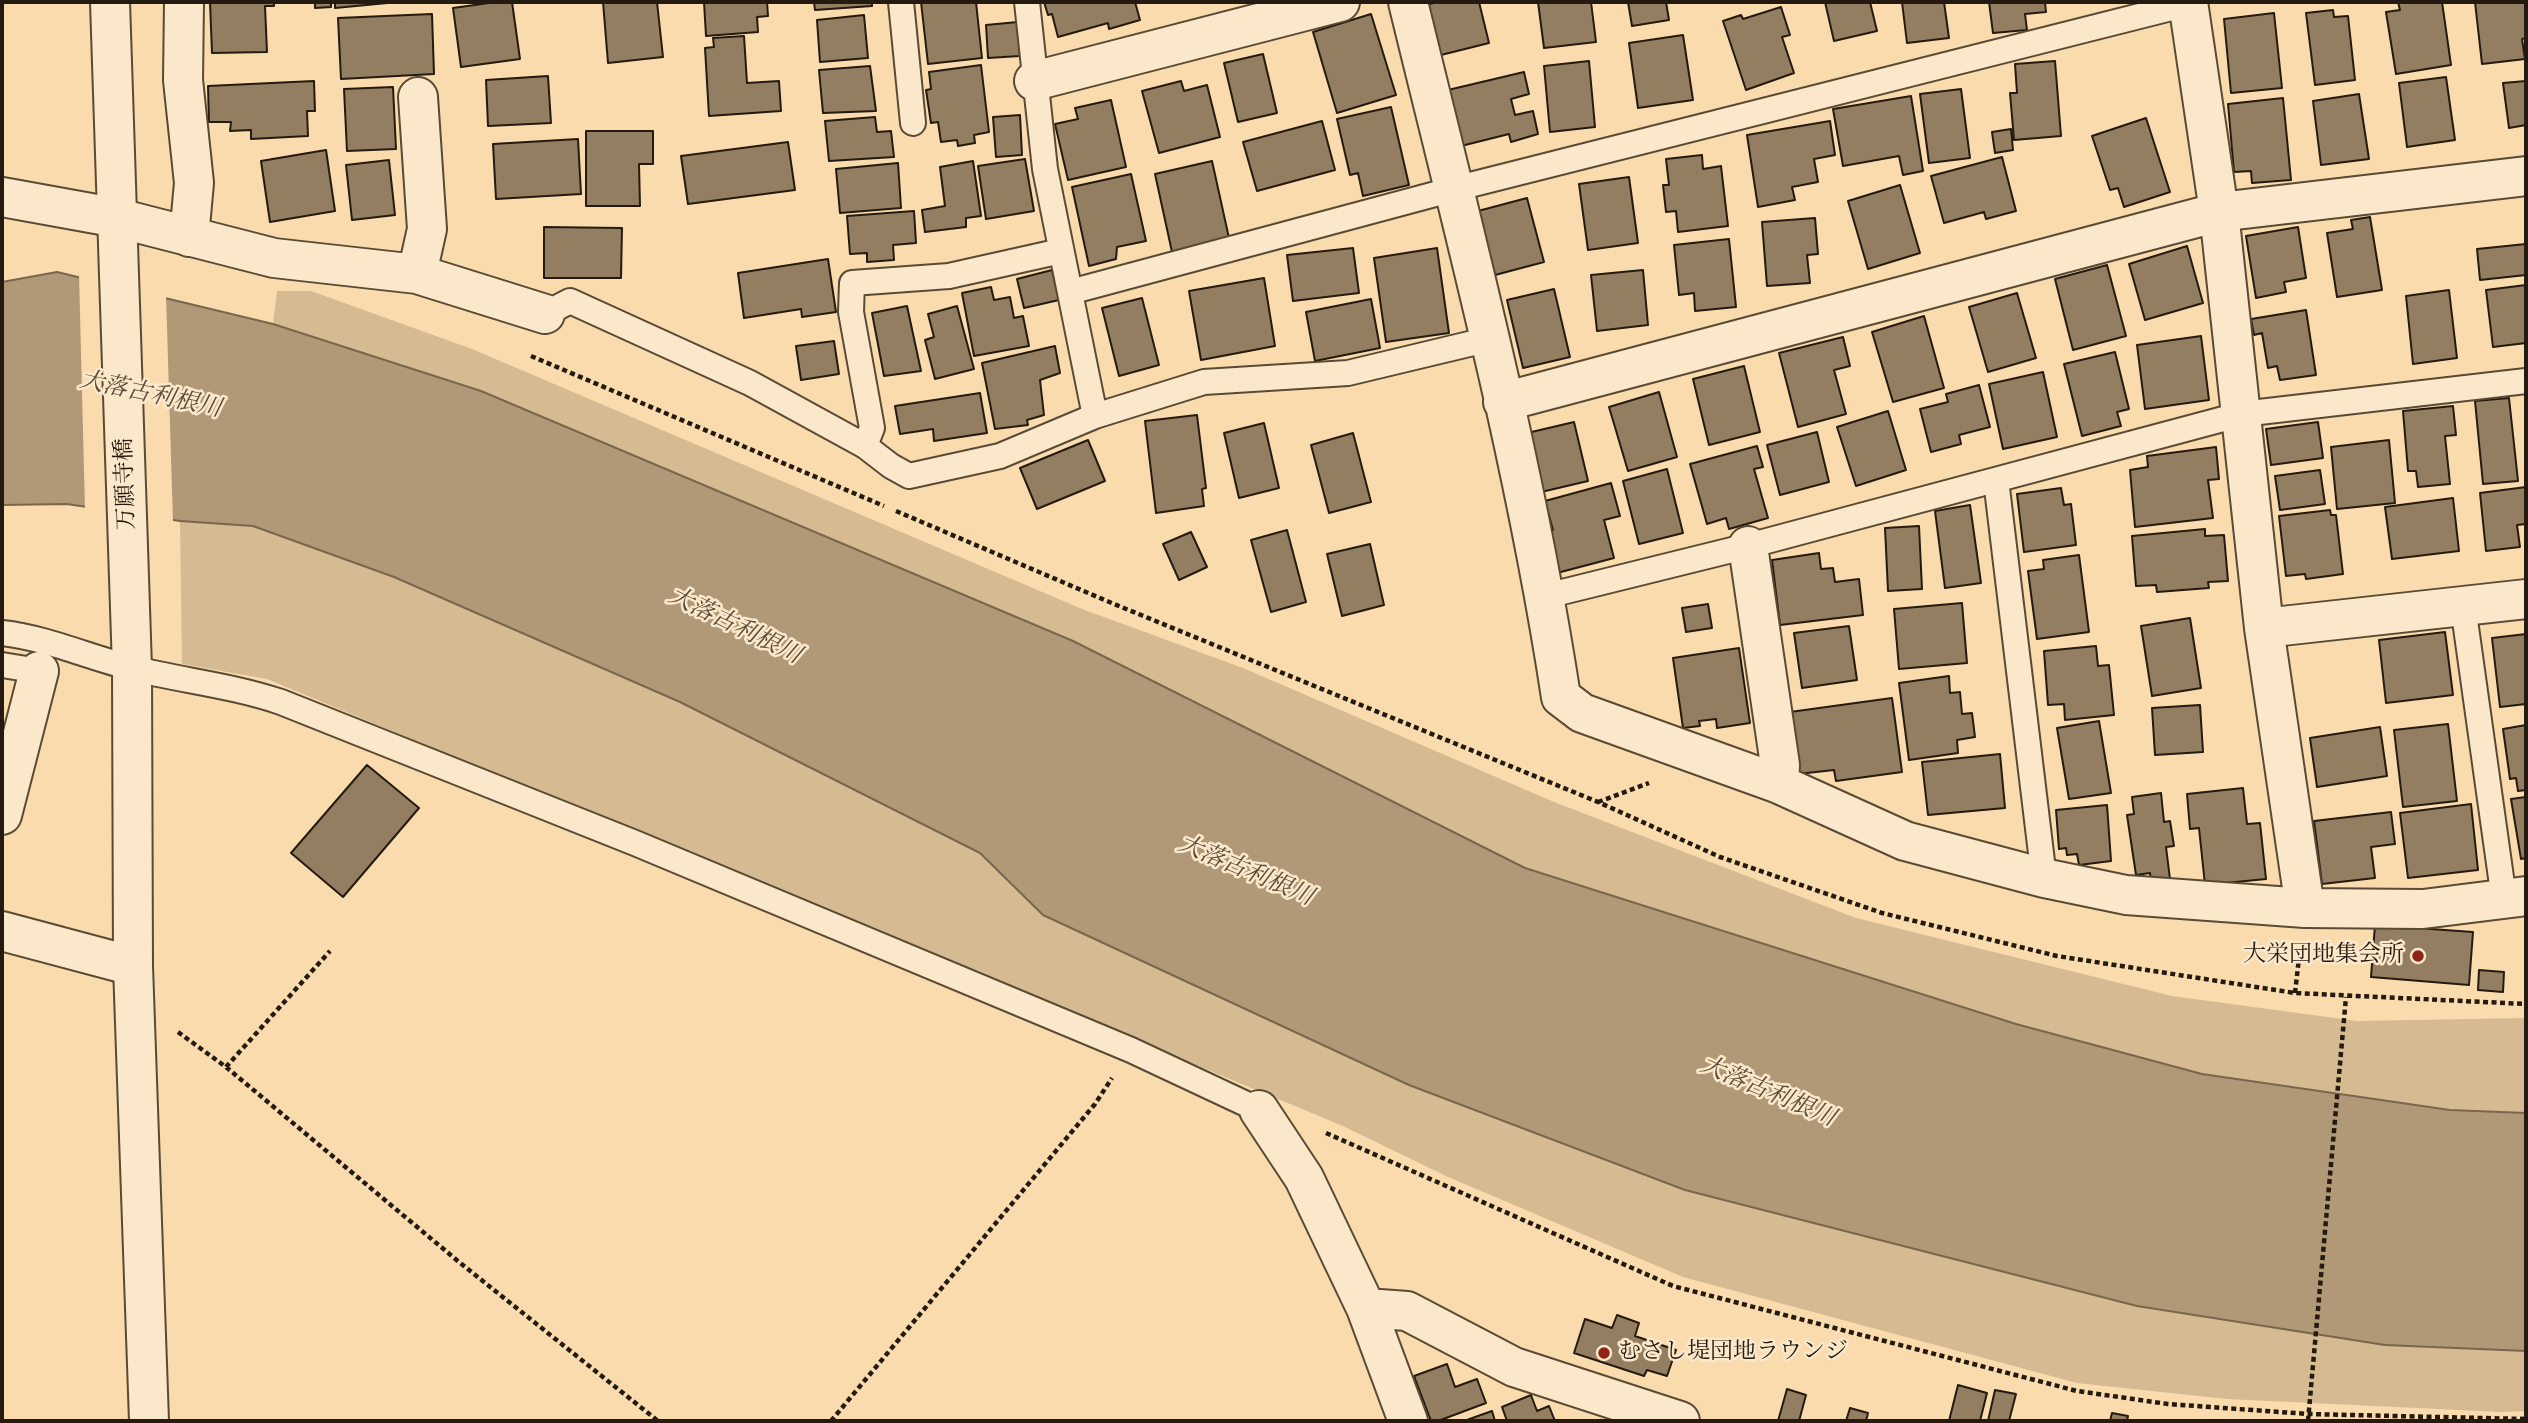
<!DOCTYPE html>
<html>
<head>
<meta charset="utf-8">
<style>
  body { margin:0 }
  #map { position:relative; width:2528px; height:1423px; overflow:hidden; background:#f9dbad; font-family:"IM FELL Double Pica",serif }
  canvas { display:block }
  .frame { position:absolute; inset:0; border:4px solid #241a0f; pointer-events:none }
</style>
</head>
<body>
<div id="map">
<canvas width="2528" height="1423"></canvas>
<div class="frame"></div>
</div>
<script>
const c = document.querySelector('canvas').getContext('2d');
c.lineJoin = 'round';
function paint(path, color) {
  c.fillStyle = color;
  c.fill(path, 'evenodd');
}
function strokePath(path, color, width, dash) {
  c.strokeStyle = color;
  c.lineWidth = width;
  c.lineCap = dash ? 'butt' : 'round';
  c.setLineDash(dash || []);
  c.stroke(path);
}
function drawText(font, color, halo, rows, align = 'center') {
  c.font = font + ' "IM FELL Double Pica","Noto Serif JP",serif';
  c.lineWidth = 5;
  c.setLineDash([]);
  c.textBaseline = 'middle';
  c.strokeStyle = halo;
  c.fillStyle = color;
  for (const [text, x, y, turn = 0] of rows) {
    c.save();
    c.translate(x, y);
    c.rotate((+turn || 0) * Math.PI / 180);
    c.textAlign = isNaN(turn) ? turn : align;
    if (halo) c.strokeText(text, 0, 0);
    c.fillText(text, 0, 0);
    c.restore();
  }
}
paint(new Path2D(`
  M277 291H311L472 349 1082 609 1243 668 1554 802 1856 918 2172 996 2357 1021 2526 1018V1113L2450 1110 2202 1074 2016 1024 1525 868 1073 641 481 391 273 324Z
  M180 521 253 526 394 577 680 702 980 853 1044 915 1409 1085 1685 1190 2137 1306 2385 1345 2526 1351V1411L2501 1412 2227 1399 2077 1383 1683 1277 1446 1176 1343 1126 267 679 182 664Z`), '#d5ba92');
const water = new Path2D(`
  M57 272 273 324 481 391 1073 641 1525 868 2016 1024 2202 1074 2450 1110 2526 1113V1351L2385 1345 2137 1306 1685 1190 1409 1085 1043 915 980 853 680 702 394 577 253 526 180 521 67 504 2 505V282Z`);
paint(water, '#b19977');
strokePath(water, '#79664d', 2);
paint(new Path2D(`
  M79 274 166 295 173 523 85 510Z`), '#f9dbad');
const building = new Path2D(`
  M210 2H274V6H265L267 52 212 53Z
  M315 2H331V7L315 8Z
  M335 2H398L335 8Z
  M496 2H512L520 59 461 67 453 8Z
  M603 2H657L663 57 608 63Z
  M704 2H767L768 16 757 17 758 32 706 36Z
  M814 2H872V6L815 10Z
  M921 2H976L982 58 928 64Z
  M1044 2H1135L1140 20 1109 29 1108 23 1058 37 1052 14 1048 15Z
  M1438 2H1479L1489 43 1437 56 1425 5Z
  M1538 2H1591L1596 42 1544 48Z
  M1628 2H1666L1669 20 1632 26Z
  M1825 2H1870L1877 31 1834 41Z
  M1902 2H1944L1949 38 1907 43Z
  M1989 2H2045L2046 12 2025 14 2027 30 1993 33Z
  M2398 2H2442L2451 65 2396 74 2386 12 2400 10Z
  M2475 2H2526V38L2522 39 2525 59 2482 64Z
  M1781 7 1790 35 1782 37 1794 73 1746 90 1723 21 1741 15 1743 19Z
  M2333 10 2334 17 2348 16 2355 80 2315 85 2306 13Z
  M2274 13 2282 88 2231 93 2224 19Z
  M432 14 434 74 341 79 338 18Z
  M1371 14 1396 95 1337 113 1313 32Z
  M864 15 868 58 820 62 817 20Z
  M1018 22 1020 56 988 58 986 25Z
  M1683 35 1693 100 1638 108 1629 43Z
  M744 36 747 83 779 81 781 111 709 116 705 48 714 47 713 38Z
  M1263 54 1277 113 1238 122 1224 63Z
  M1589 61 1595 127 1550 132 1544 66Z
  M2055 61 2061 136 2014 140 2010 93H2017L2015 64Z
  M981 65 989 132 974 135 975 143 958 146 957 140 941 142 938 122 931 123 926 90 931 89 929 72Z
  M870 66 876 111 823 113 819 70Z
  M1524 72 1529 94 1511 99 1515 115 1533 111 1538 134 1511 142 1509 134 1461 146 1448 90Z
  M548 76 551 123 488 126 486 80Z
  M2446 77 2455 140 2407 147 2399 83Z
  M314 81 315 111H307L308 136 251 139V130L230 131 231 122H209L208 86Z
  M1181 81 1184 91 1207 85 1220 137 1159 153 1142 91Z
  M2526 81V125L2509 128 2503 83Z
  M393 87 396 149 347 151 344 89Z
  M1961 89 1970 158 1929 163 1920 94Z
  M2359 94 2369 159 2321 165 2313 101Z
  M1911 96 1923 171 1903 175 1899 156 1843 166 1833 109Z
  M2283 98 2291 180 2252 183 2251 171 2234 172 2228 104Z
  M1111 100 1126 167 1068 180 1055 124 1078 119 1075 108Z
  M1391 107 1409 185 1363 196 1358 173 1350 175 1337 119Z
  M1020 115 1022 155 996 157 993 117Z
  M875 117 877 132 891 131 894 157 829 161 825 121Z
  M2146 118 2170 192 2124 207 2118 188 2110 190 2092 136Z
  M1322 121 1335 170 1257 191 1243 142Z
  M1830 121 1835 155 1814 159 1818 182 1792 187 1795 200 1758 207 1747 135Z
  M2011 129 2013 150 1995 153 1992 132Z
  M586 131H653V164H639L640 206H586Z
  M578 139 581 194 496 199 493 144Z
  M788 142 795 190 688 204 681 156Z
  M326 150 335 211 270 222 261 161Z
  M1702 155 1703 169 1721 166 1728 226 1678 232 1676 211 1666 212 1663 185H1669L1666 159Z
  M2002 157 2016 211 1986 219 1984 212 1944 223 1931 176Z
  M1025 159 1034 211 986 219 978 166Z
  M389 160 395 215 352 220 346 165Z
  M973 161 981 216 966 218V227L925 232 922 210 945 206 940 167Z
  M1212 161 1229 238 1172 252 1155 174Z
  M898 163 901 208 840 213 836 169Z
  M1131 174 1146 241 1117 247 1116 259 1089 266 1072 187Z
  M1629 177 1638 243 1588 250 1579 184Z
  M1900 185 1920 253 1868 269 1848 201Z
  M1527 198 1544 262 1495 275 1478 211Z
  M914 211 916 243 893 245 894 260 867 262V253L850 254 847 216Z
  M2370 217 2382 290 2337 297 2327 233 2353 229 2351 220Z
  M1815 218 1818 254 1807 255 1810 283 1767 286 1762 222Z
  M544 227 622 228 621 278H544Z
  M2298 227 2306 278 2284 282 2286 292 2256 298 2246 236Z
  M1729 239 1736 307 1695 311 1694 293 1679 295 1674 245Z
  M2526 244V275L2480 280 2477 249Z
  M2187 246 2203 303 2145 320 2129 264Z
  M1353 248 1359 293 1293 301 1287 255Z
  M1437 248 1449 333 1386 342 1374 258Z
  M828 259 836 312 802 317 801 309 744 318 738 273Z
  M2107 265 2126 336 2073 350 2055 279Z
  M1052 270 1059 300 1024 308 1017 279Z
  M1643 270 1648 325 1597 331 1591 275Z
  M1264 278 1275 346 1201 360 1189 291Z
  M2526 285V343L2493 347 2486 290Z
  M991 287 994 300 1010 297 1014 318 1023 316 1029 346 974 356 962 293Z
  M1554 289 1570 357 1523 368 1507 300Z
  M2449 290 2457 358 2413 364 2406 296Z
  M2017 293 2036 358 1988 372 1969 307Z
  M1142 298 1159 365 1119 376 1102 308Z
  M1371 299 1380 348 1315 361 1306 312Z
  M907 306 921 371 884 376 872 313Z
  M957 306 974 369 935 379 925 340 934 337 928 314Z
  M2306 310 2316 375 2280 380 2277 366 2268 368 2262 333 2254 335 2251 319Z
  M1924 316 1944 388 1893 402 1872 332Z
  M2201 336 2209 400 2145 409 2137 345Z
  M1843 337 1850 366 1834 370 1846 414 1798 427 1779 353Z
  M834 341 839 374 801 380 796 346Z
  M1055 346 1060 373 1040 380 1044 415 1027 420 1028 425 995 429 982 363Z
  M2115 352 2129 409 2117 412 2121 426 2082 436 2064 364Z
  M1744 366 1760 432 1709 445 1693 379Z
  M2043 372 2057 437 2003 449 1989 384Z
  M1979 385 1990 427 1959 435 1961 444 1931 452 1920 409 1948 402 1946 394Z
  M1659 392 1677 457 1628 471 1609 407Z
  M980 393 987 433 934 441 933 429 900 434 895 406Z
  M2509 398 2518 481 2483 484 2475 401Z
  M2453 406 2456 435 2445 436 2450 484 2418 487 2416 471H2408L2403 411Z
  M1888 411 1906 470 1856 486 1837 427Z
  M1197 415 1206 488 1202 489 1204 506 1156 513 1145 421Z
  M1574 422 1588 481 1537 493 1523 434Z
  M2318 422 2323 458 2271 465 2266 429Z
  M1264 423 1279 488 1239 498 1224 433Z
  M1817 432 1829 482 1780 495 1767 445Z
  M1353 433 1371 502 1329 513 1311 445Z
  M1088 440 1105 481 1037 509 1020 468Z
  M2389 440 2395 503 2337 509 2331 447Z
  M1757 446 1763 467 1754 469 1768 518 1729 529 1726 518 1707 524 1690 464Z
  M2216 447 2219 479 2208 480 2213 518 2135 527 2130 470 2148 467 2147 456Z
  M1667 469 1683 533 1639 544 1623 481Z
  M2320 470 2325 504 2280 510 2275 476Z
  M1611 483 1620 516 1604 520 1614 558 1557 573 1546 532 1553 530 1545 501Z
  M2526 487V524L2517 525 2520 547 2486 551 2480 493Z
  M2061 488 2064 505 2071 504 2076 545 2024 552 2017 494Z
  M2453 498 2459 551 2392 559 2385 507Z
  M1970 505 1981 583 1945 588 1935 511Z
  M2330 510 2331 515H2336L2343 574 2306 579 2305 574 2286 576 2279 516Z
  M1919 526 1922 589 1888 591 1885 528Z
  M2205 529V536L2224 535 2228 581 2208 582 2209 588 2157 592 2156 585 2136 586 2132 536Z
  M1287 530 1306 602 1271 612 1251 540Z
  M1191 532 1207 567 1179 580 1163 544Z
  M1370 544 1384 605 1342 616 1327 554Z
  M1819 553 1821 569 1833 568 1835 582 1859 579 1863 615 1780 625 1772 560Z
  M2079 555 2089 632 2037 639 2028 571 2044 569 2043 560Z
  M1962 603 1967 663 1899 669 1894 609Z
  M1708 604 1712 628 1686 632 1682 608Z
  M2190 618 2201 688 2152 696 2141 626Z
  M1849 626 1857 680 1802 688 1794 633Z
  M2445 632 2453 695 2386 703 2379 640Z
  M2526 634V704L2500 707 2492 638Z
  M2096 646 2098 666 2109 665 2114 715 2065 720 2064 704 2048 705 2044 651Z
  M1739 648 1750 723 1717 728 1716 719 1699 721 1700 726 1683 728 1673 658Z
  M1949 676 1950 693 1960 692 1962 714 1972 713 1975 737 1957 740 1958 753 1909 760 1899 683Z
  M1892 698 1902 772 1836 781 1834 770 1798 774 1790 712Z
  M2200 705 2203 752 2155 755 2152 708Z
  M2099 721 2111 793 2069 799 2057 728Z
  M2448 724 2457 801 2403 807 2394 730Z
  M2526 725V790L2518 791 2516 778 2510 779 2503 729Z
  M2380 727 2387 776 2317 787 2310 738Z
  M2000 754 2005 808 1928 815 1922 762Z
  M367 765 419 808 343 897 291 853Z
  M2243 788 2247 824 2260 823 2266 879 2205 885 2199 828 2190 829 2187 794Z
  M2161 793 2164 822 2170 821 2174 846 2166 847 2170 879 2151 881 2150 873 2136 875 2127 815 2134 814 2132 797Z
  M2526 797V858L2521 859 2511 799Z
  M2471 804 2478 870 2408 878 2400 813Z
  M2107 805 2111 861 2079 865 2077 854 2067 855 2066 848 2059 849 2056 810Z
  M2391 812 2395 844 2371 847 2375 878 2322 884 2314 821Z
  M2375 925 2473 932 2469 985 2371 977Z
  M2479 970 2504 972 2503 992 2478 990Z
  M1617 1315 1639 1323 1635 1336 1676 1350 1667 1376 1647 1370 1644 1376 1574 1353 1585 1319 1612 1328Z
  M1447 1364 1455 1387 1477 1379 1486 1403 1438 1421H1431L1414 1376Z
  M1958 1385 1987 1393 1980 1421H1949Z
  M1787 1389 1806 1395 1799 1421H1778Z
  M1995 1390 2016 1394 2009 1421H1988Z
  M1531 1395 1537 1411 1549 1406 1555 1421H1507L1502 1407Z
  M1850 1408 1868 1413 1866 1421H1846Z
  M1492 1411 1495 1421H1464Z
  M2112 1413 2128 1416 2127 1421H2110Z`);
paint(building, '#937e61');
strokePath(building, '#241a0f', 2);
const service = new Path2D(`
  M901 2 913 123
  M1027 2 1045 169 1095 416
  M1070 292 1454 189 2195 2
  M545 314 570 301 750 383 865 446 891 466 909 476 1000 456 1095 416 1204 382 1348 373 1490 339
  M865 446 872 428 851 312 852 283 949 276 1061 251
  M1996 480 2044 878
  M1546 596 1748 546 2242 414 2526 381
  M2463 606 2504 899
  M2 633C47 638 88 657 132 668 183 681 230 685 281 702L635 843 1131 1050 1259 1110
  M2 665 39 671`);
const minor = new Path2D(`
  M184 2 183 80 194 183 189 237
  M1408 2C1464 232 1525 462 1561 697L1582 713 1779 784 1905 841 2044 878 2126 895 2305 908 2423 909 2526 896
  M2188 2 2219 212 2264 628 2305 908
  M1034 81 1340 2
  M2 197 118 218 274 258 417 274 545 314
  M417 274 427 229 418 97
  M1503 402 2219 212 2526 176
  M1748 546 1780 765 1779 784
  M2264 628 2526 599
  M2 815 39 671
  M2 931 133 966
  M1259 1110 1304 1178 1366 1308 1408 1421
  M1366 1308 1407 1311 1514 1367 1680 1421`);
const tertiary = new Path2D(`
  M110 2 132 668 133 966 149 1421`);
strokePath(service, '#594a36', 28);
strokePath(minor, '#594a36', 42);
strokePath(tertiary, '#594a36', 42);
strokePath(new Path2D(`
  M531 356 884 506
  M896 511 1114 604 1598 802 1720 857 1882 913 2057 956 2295 993 2526 1004
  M1598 802 1649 783
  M2295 993 2300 949
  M178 1032 226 1067 459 1262 658 1421
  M226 1067 330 951
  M1326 1133 1673 1286 2077 1391 2168 1404 2308 1414 2526 1419
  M831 1421 1095 1104 1112 1078
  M2308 1421 2346 997`), '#241a0f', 4.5, [5, 3.5]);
strokePath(service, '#fbe8ca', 24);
strokePath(minor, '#fbe8ca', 38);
strokePath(tertiary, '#fbe8ca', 38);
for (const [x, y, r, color] of [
  [2418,956,7,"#8f2418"],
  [1604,1353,7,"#8f2418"]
]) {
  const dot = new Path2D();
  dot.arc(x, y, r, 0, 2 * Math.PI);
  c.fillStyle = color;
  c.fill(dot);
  strokePath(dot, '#fbe8ca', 2.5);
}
drawText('23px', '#241a0f', '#fbe8ca', [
  ["万願寺橋",127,484,-92]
]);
drawText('23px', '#241a0f', '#fbe8ca', [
  ["大栄団地集会所",2404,956],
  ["むさし堤団地ラウンジ",1618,1353,"left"]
], 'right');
drawText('italic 24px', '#5c4d39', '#fbe8ca', [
  ["大落古利根川",150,396,12],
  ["大落古利根川",734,627,26],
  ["大落古利根川",1245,872,23],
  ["大落古利根川",1767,1093,23]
]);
</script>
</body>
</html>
